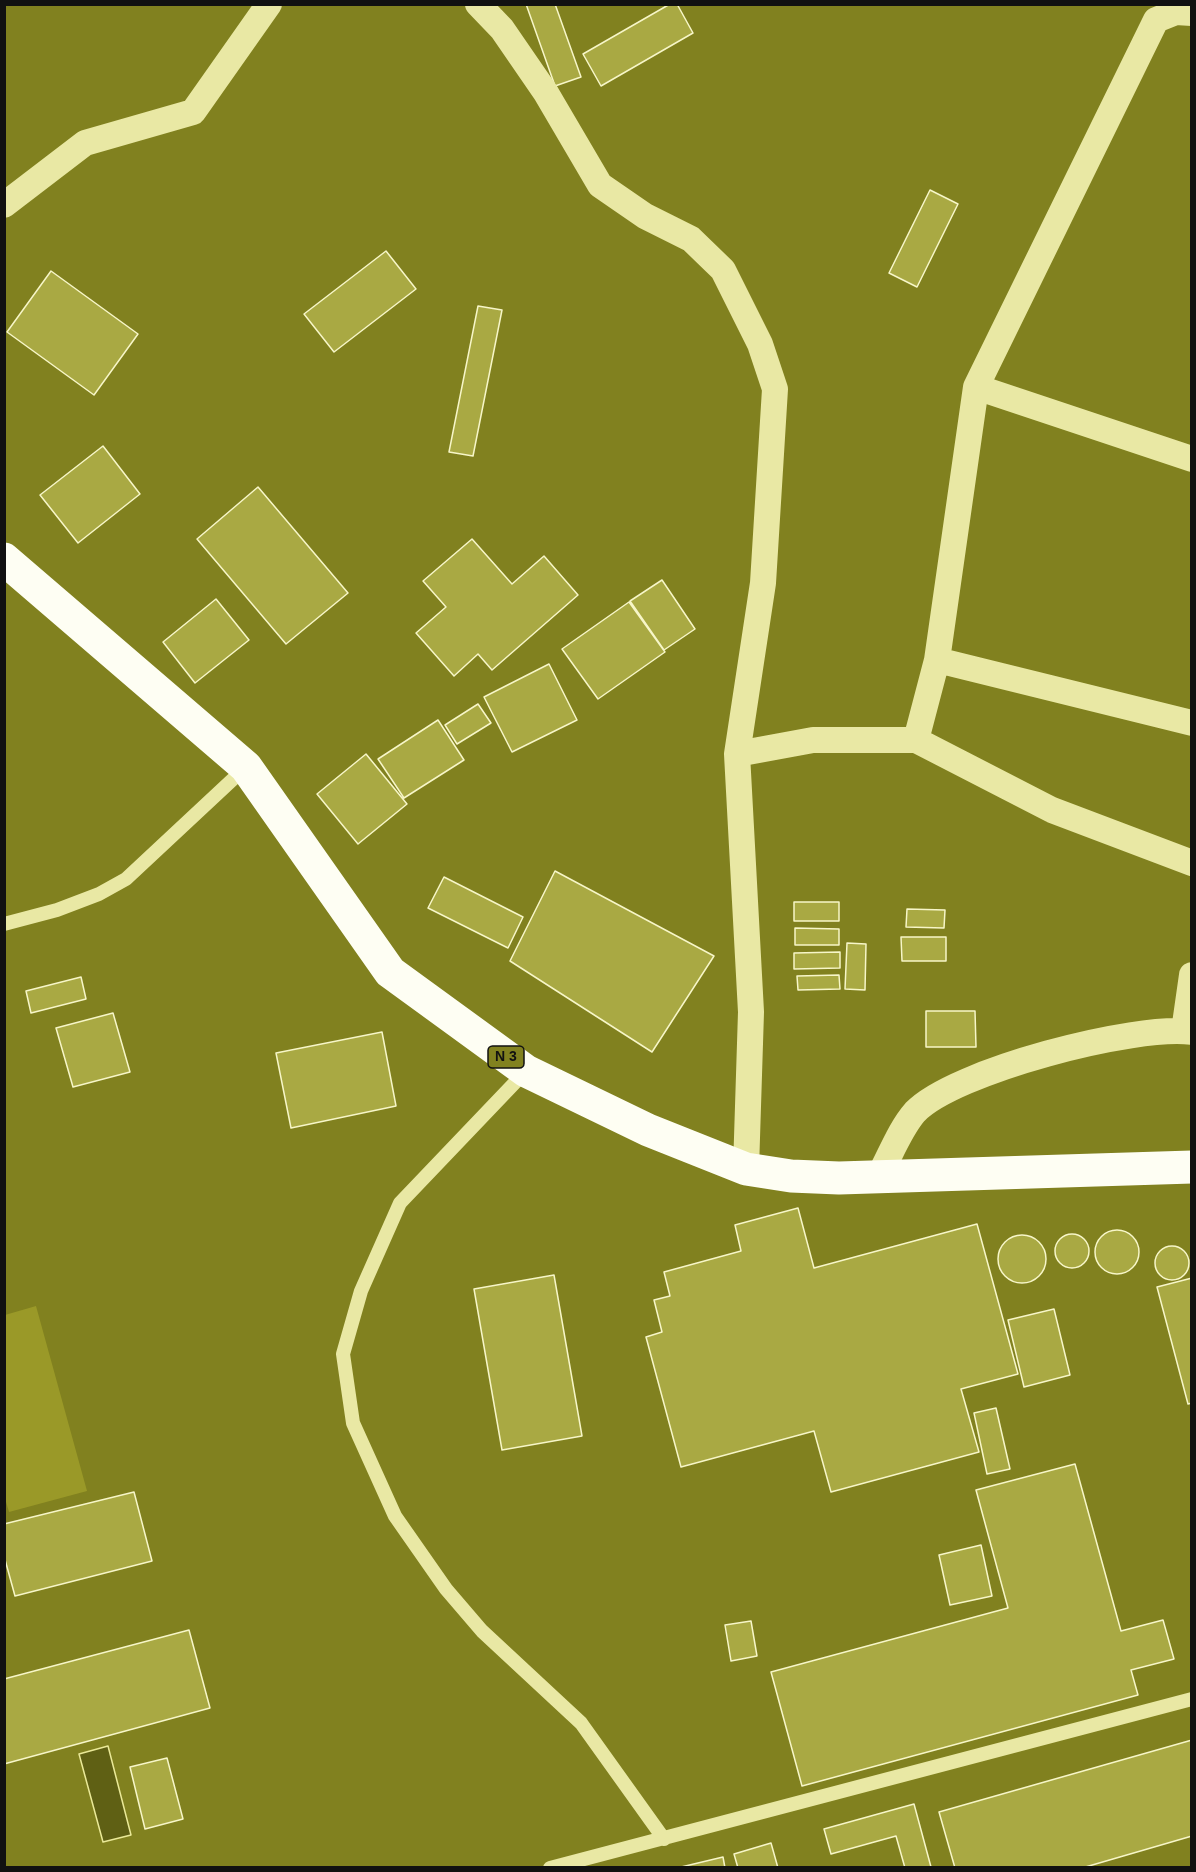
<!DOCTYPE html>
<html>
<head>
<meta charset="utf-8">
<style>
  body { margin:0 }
  #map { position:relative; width:1196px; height:1872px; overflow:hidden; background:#81811f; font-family:Arial,sans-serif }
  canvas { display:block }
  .frame { position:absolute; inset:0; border:6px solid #111; pointer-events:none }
</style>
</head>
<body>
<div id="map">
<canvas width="1196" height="1872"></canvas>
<div class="frame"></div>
</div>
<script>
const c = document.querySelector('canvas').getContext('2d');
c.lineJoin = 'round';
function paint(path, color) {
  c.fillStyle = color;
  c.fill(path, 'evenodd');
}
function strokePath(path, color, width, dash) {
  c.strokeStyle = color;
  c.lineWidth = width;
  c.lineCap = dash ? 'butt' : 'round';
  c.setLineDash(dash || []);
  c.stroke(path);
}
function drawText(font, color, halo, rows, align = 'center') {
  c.font = font + ' Arial,sans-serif';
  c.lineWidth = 5;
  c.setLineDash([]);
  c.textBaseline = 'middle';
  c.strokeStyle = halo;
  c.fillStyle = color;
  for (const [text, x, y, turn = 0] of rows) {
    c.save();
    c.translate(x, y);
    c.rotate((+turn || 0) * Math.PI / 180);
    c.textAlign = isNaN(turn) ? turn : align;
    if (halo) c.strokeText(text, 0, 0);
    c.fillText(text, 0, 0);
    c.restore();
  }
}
paint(new Path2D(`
  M36 1306 87 1491 9 1512 4 1495 5 1315Z`), '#9a9928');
const water = new Path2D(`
  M108 1746 131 1835 103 1842 79 1754Z`);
paint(water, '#5f6014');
strokePath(water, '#eae998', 1.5);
const building = new Path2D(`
  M526 4H555L581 77 555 86Z
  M670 4H677L693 33 601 86 583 54Z
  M930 190 958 204 917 287 889 273Z
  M386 251 416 289 334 352 304 314Z
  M51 271 138 334 94 395 7 332Z
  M478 306 502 310 473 456 449 452Z
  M103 446 140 494 78 543 40 495Z
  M258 487 348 593 286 644 197 539Z
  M472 539 512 584 544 556 578 595 492 670 478 654 454 676 416 633 446 607 423 581Z
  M662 580 695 629 664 650 630 601Z
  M216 599 249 640 195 683 163 642Z
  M629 602 665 652 598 699 562 649Z
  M549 664 577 720 512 752 484 697Z
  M478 704 491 723 457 744 445 725Z
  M438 720 464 760 404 798 378 759Z
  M366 754 407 804 358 844 317 794Z
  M555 871 714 956 652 1052 510 961Z
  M444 877 523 917 508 948 428 908Z
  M794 902H839V921H794Z
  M907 909 945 910 944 928 906 927Z
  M795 928 839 929V945H795Z
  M901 937H946V961H902Z
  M847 943 866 944 865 990 845 989Z
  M840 952V968L794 969V953Z
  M839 975 840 989 798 990 797 976Z
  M81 977 86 999 31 1013 26 991Z
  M926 1011H975L976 1047H926Z
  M113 1013 130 1072 73 1087 56 1028Z
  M382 1032 396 1106 291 1128 276 1053Z
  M798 1208 814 1268 977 1224 1018 1374 961 1389 979 1452 831 1492 814 1431 681 1467 646 1337 662 1332 654 1300 670 1296 664 1272 741 1251 735 1225Z
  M1095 1252a22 22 0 1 1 44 0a22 22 0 1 1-44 0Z
  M1055 1251a17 17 0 1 1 34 0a17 17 0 1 1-34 0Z
  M998 1259a24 24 0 1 1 48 0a24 24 0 1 1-48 0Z
  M1155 1263a17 17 0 1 1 34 0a17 17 0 1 1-34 0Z
  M554 1275 582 1436 502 1450 474 1289Z
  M1192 1278V1403L1188 1404 1157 1287Z
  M1054 1309 1070 1375 1024 1387 1008 1320Z
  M996 1408 1010 1469 987 1474 974 1413Z
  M1075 1464 1121 1631 1163 1620 1174 1659 1131 1670 1138 1695 802 1786 771 1672 1008 1608 976 1490Z
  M134 1492 152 1561 15 1596 4 1556V1524Z
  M981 1545 992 1596 950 1605 939 1555Z
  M751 1621 757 1656 731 1661 725 1625Z
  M189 1630 210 1708 4 1764V1679Z
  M1192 1740V1836L1082 1868H955L939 1812Z
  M167 1758 183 1819 145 1829 130 1767Z
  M914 1804 931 1867 905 1868 896 1836 831 1854 824 1829Z
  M771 1843 778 1868H738L734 1854Z
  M723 1857 725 1868H677Z`);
paint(building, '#a9a943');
strokePath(building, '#f7f6c8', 1.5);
strokePath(new Path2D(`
  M4 924 57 910 99 894 126 879 246 767
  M526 1071 400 1203 361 1291 343 1354 353 1423 395 1516 446 1589 482 1631 581 1723 664 1839
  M550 1868 1192 1699`), '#e9e8a4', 14);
strokePath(new Path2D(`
  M478 4 502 29 546 93 600 185 645 216 691 239 723 270 760 344 775 389 763 583 737 754 751 1012 746 1169
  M4 205 85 143 193 112 269 4
  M976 387 1192 459
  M937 660 1192 723
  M916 740 1052 810 1192 863
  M737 754 813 740H916L937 660 976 387 1156 20 1176 12 1192 13
  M1184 1031 1192 975
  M879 1176C890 1156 900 1129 915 1112 954 1071 1136 1024 1192 1032`), '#e9e8a4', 26);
strokePath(new Path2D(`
  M4 559 246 767 390 972 526 1071 648 1130 746 1169 791 1176 839 1178 1192 1167`), '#fefef3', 33);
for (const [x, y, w] of [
  [506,1057,36]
]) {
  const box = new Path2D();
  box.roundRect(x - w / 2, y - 11, w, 22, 4.5);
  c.fillStyle = '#81811f';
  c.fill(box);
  strokePath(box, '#111', 1.5);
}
drawText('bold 14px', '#111', null, [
  ["N 3",506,1057]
]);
</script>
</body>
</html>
